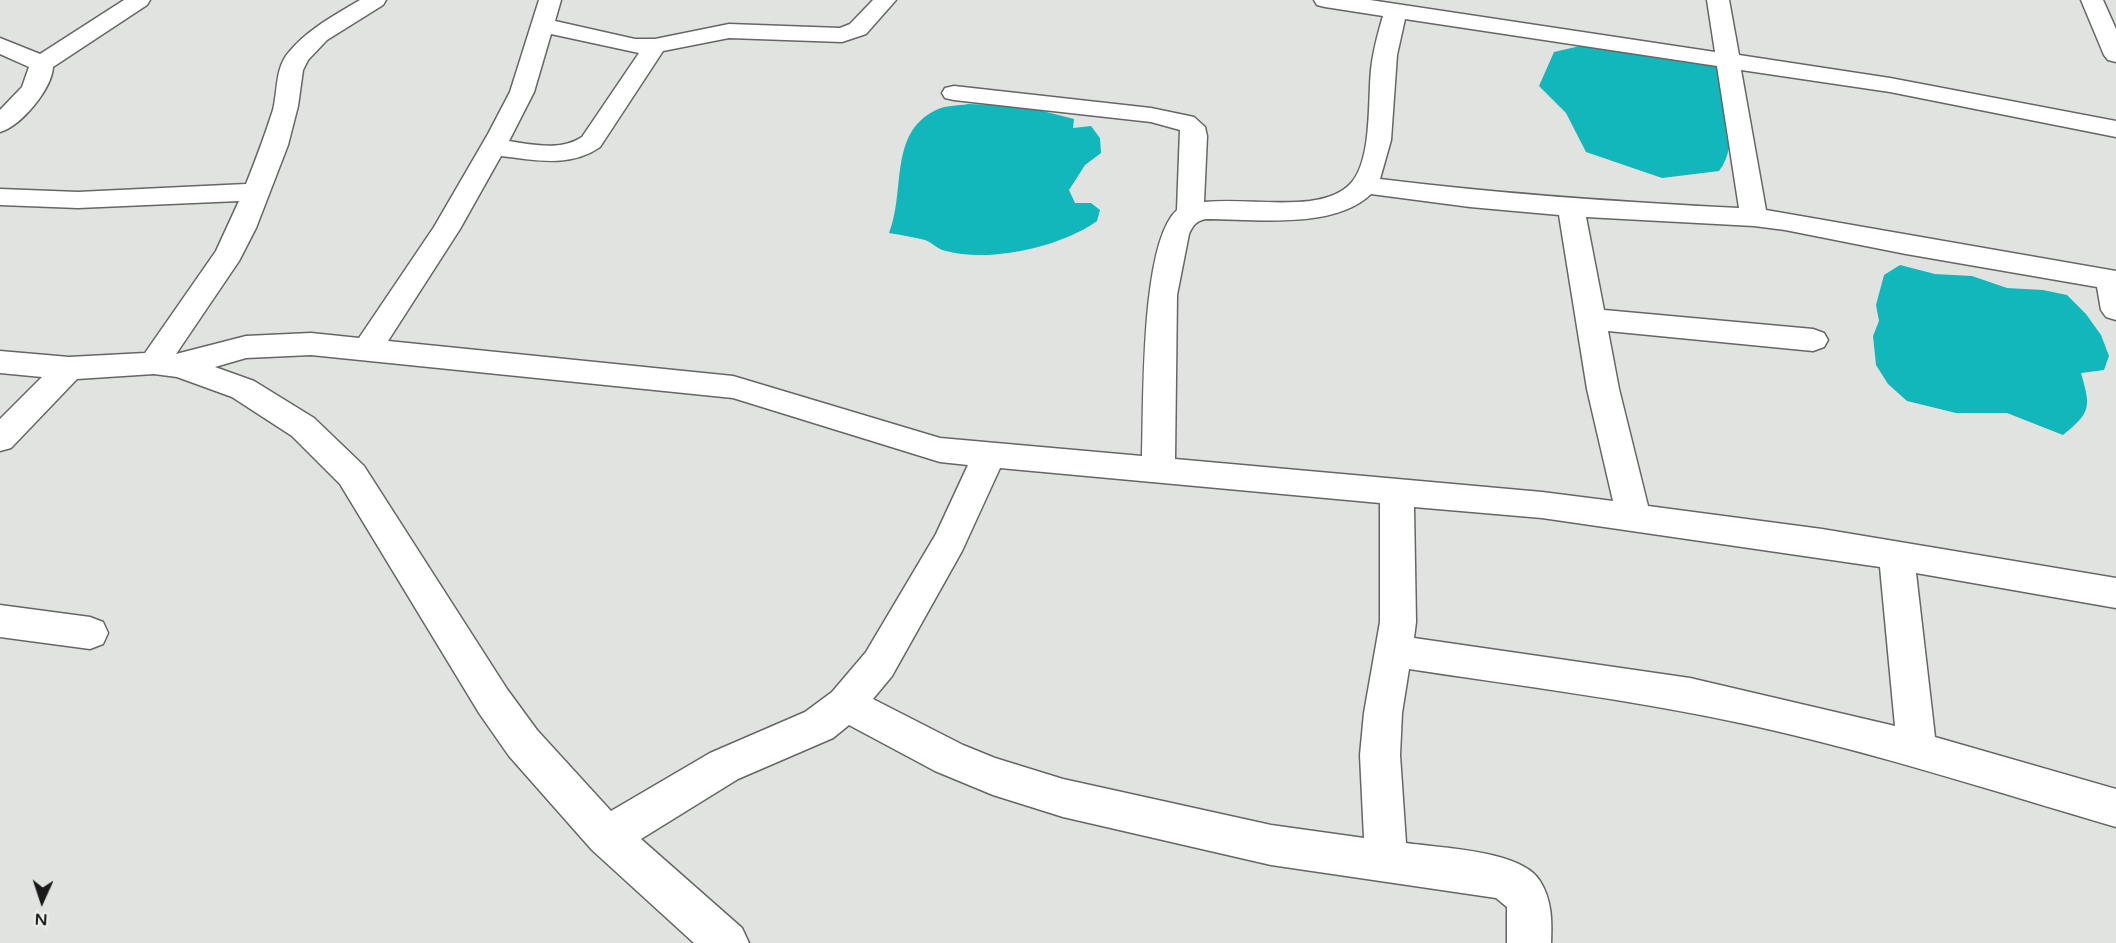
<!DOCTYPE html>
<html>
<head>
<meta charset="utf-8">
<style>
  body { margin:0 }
  #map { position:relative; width:2116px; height:943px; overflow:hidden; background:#e0e3df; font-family:"Varela Round",sans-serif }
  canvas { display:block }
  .north { position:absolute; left:12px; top:871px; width:60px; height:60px; -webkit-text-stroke:4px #edf1ed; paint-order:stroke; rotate:183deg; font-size:16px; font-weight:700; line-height:24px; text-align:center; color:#181918 }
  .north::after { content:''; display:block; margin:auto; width:21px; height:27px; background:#181918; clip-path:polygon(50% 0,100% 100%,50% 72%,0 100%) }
</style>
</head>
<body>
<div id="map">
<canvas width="2116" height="943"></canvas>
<div class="north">N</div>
</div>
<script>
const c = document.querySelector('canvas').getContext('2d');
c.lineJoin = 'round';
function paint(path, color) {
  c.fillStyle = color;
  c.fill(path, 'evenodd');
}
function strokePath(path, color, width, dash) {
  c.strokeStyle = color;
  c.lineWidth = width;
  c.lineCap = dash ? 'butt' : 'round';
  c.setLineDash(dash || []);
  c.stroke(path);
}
paint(new Path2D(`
  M1584 45 1672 57 1715 66 1720 73C1725 104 1740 145 1719 171L1662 178 1586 152 1566 113 1539 86 1554 52Z
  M968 104 1023 106 1074 119 1073 128 1091 126 1100 138 1101 153 1085 165 1069 190 1075 203H1091L1100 210 1097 221C1061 247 989 263 946 251 938 250 933 243 925 240 914 237 901 235 889 233 906 191 888 133 936 110 945 105 958 106 968 104Z
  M1900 265 1935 274 1972 276 2007 288 2043 290 2067 295 2086 314 2101 335 2109 356 2104 370 2081 373C2091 408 2091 412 2063 435L2007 413H1956L1907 401 1888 384 1876 365 1873 336 1879 321 1876 305 1884 275Z`), '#12b7bc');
const street = new Path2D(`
  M124 0H150L147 5 53 67C52 89 21 126 0 132V110L22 87 29 67 0 54V38L40 54Z
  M360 0H386L383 5 327 40 308 60 303 70 298 106 288 145 256 228 239 261 176 354 246 336 311 333 359 338 434 227 488 134 510 92 539 0H561L555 21 635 39H655L729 24 840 28 850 24 873 0H896L866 34 842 42 729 38 663 51 600 147C570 168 535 160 501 156L460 229 388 341 733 376 940 438 1142 456C1144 404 1140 243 1177 210L1180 130 1151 122 954 100 945 98 942 93 945 88 954 86 1151 108 1194 117 1205 127 1207 136 1204 202C1239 199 1275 205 1310 201 1325 199 1342 194 1352 182 1372 158 1368 100 1371 70 1373 51 1378 33 1383 16L1325 7 1317 5 1314 0H1370L1715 52 1707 0H1729L1739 55 1890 78 2116 121V137L1890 92 1741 70 1766 210 2116 271V320L2106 317 2101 310 2097 287 1906 254 1785 230 1754 226 1586 217 1604 310 1813 329 1824 333 1828 340 1824 347 1813 351 1608 331 1619 389 1648 506 1822 529 2116 578V608L1916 573 1935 737 2116 789V827C1993 791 1870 751 1745 724 1634 700 1521 686 1409 669L1402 713 1400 755 1406 843C1439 848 1522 850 1540 881 1552 900 1552 921 1551 943H1507V907L1496 898 1271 865 1063 817 993 795 935 771 849 725 833 738 738 779 641 839 742 928 749 943H694L592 850 509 756 479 713 340 484 292 436 232 397 177 377 154 374 77 379 11 448 0 451V419L42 377 0 373V351L69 357 145 353 216 251 239 201 78 208 0 205V189L78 192 246 184C256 159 265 135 273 110 278 90 275 68 289 52 308 29 335 15 360 0ZM1405 19 1717 66 1739 208C1619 202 1500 194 1380 179L1391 140 1397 55ZM551 34 639 53 582 137C561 151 534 145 509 141L534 92ZM1371 194 1470 207 1559 215 1587 389 1613 501 1542 492 1175 459 1177 295 1189 234C1193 225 1196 221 1206 219 1254 219 1334 230 1371 194ZM311 355 733 398 940 462 968 465 936 534 866 652 832 692 805 712 710 753 611 811 537 730 507 689 364 466 314 418 254 381 215 367 246 358ZM1000 468 1380 503V622L1364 713 1360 755 1364 838 1271 825 1063 779 995 758 963 745 873 699 892 676 962 551ZM1414 507 1542 518 1880 567 1895 726 1690 678 1414 638 1416 622Z
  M2081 0H2103L2116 29V62L2108 60 2104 55Z
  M0 605 90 617 103 622 108 633 103 644 90 649 0 637Z`);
strokePath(street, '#646764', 3);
paint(street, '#fff');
</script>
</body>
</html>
